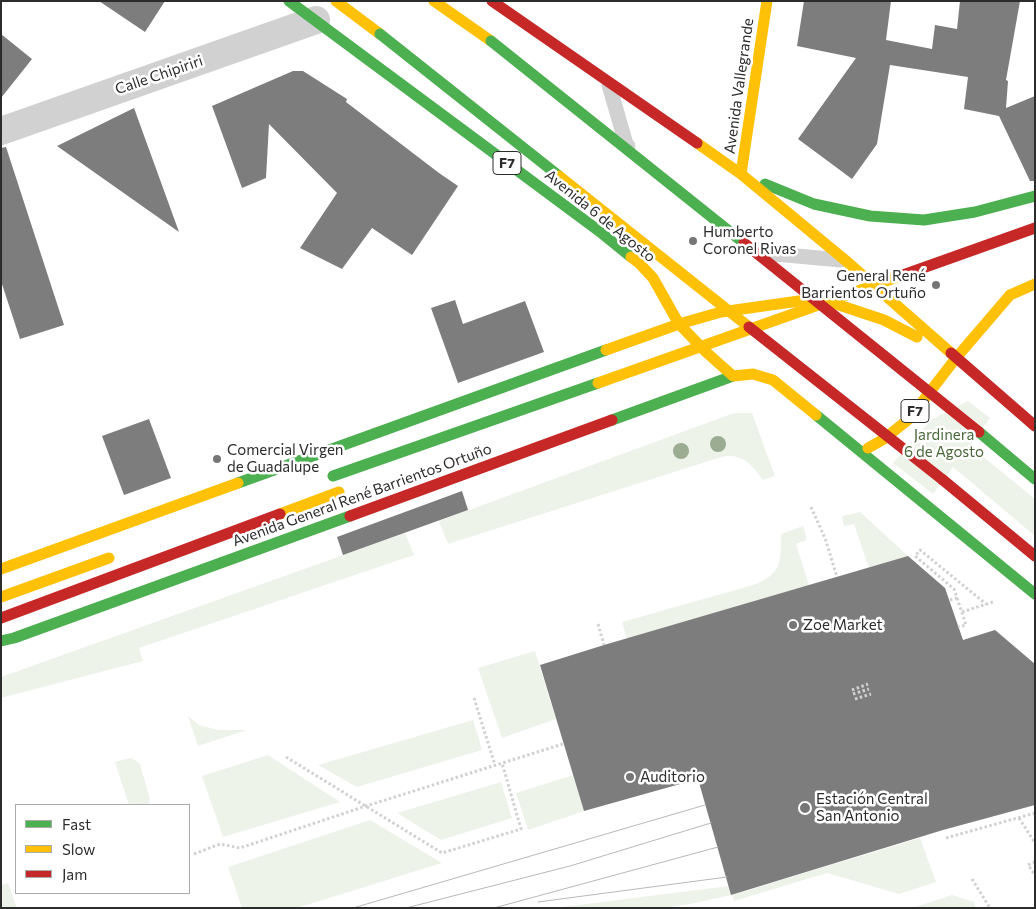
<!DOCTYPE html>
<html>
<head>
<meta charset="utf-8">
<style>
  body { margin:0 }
  #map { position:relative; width:1036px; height:909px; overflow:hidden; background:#fff; font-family:Commissioner,sans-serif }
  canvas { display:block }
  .frame { position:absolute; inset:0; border:2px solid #2c2c2c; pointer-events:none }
  .legend { position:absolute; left:15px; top:804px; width:175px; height:90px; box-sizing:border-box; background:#fff; border:1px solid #ababab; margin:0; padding:6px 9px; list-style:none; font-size:15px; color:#2c2c2c }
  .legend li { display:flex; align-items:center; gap:10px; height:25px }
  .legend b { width:25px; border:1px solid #ababab }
</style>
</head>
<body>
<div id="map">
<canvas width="1036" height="909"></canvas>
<div class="frame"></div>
<ul class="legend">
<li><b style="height:6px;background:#4caf50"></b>Fast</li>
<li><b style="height:6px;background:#ffc107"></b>Slow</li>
<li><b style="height:6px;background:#c62828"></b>Jam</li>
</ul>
</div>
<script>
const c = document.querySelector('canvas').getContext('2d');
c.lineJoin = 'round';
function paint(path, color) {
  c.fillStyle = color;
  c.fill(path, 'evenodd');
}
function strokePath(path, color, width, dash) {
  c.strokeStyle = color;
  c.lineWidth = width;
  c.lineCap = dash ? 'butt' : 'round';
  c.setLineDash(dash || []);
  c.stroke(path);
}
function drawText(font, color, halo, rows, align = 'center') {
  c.font = font + ' Commissioner,sans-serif';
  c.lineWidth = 5;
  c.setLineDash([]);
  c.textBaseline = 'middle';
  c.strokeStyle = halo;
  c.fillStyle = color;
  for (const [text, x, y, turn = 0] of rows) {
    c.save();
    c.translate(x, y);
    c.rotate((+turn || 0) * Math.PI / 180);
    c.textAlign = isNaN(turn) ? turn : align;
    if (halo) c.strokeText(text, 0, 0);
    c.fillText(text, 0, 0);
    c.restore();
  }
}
paint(new Path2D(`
  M968 401 990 418 970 446 1035 499V536L953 467 933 494 893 463 931 420Z
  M734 413H752L775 476 763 480C755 469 746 457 731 456 726 455 720 458 715 459L448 544 439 521Z
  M860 512 908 556 869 568 854 524 844 526 842 516Z
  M803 526 807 540 796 544 809 585 627 639 622 622 753 585C782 574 781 562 781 534Z
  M405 533 414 555 139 648 143 661 1 698V677Z
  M535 651 556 719 502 738 478 668Z
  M188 716 199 725 218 730H247L198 746Z
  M473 720 482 750 357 787 318 765Z
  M268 755 340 802 223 837 202 776Z
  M130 758 135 760 140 764 150 799 148 805H129L115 762Z
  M573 775 584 811 528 830 516 793Z
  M501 782 512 818 441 840 397 813Z
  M370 820 442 863 297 908H242L228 867Z
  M920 838 936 882 899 894 827 873 734 901 732 895 690 904 662 908H555L729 886 732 895Z
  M8 883 17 908H1V885Z
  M952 895 974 902 976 908H918L915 907Z`), '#eef3ea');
paint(new Path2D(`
  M99 1H165L145 32Z
  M804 1H891L886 40 932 49 935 25 957 29 960 1H1020L1006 80 1008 81 1006 108 1035 96V181H1030L999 116 964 109 968 77 890 65 877 144 852 179 798 139 856 58 797 46Z
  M1 34 32 59 1 98Z
  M293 71H303L347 99 346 102 439 173 458 186 412 255 372 228 342 269 300 248 337 193 269 124 266 178 242 188 212 106Z
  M134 108 179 232 57 146Z
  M6 147 64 325 20 339 1 281V148Z
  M455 300 463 324 525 301 544 352 458 383 431 308Z
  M149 419 171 478 124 495 102 436Z
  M462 491 468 510 343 555 337 537Z
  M908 556 945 588 963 640 995 630 1035 664V805L943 830 731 895 698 779 584 811 540 665 604 645Z`), '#7d7d7d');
strokePath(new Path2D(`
  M811 507 825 538 837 577
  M957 598 966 625 958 627
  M950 600 957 598 954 589 915 556 920 550 986 604
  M962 612 993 602
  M598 624 604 645
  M852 690 868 684
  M853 694 869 689
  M474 698 495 765
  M855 699 871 694
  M286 757 442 853 521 829 502 763
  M1019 818 1035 843
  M946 838 1035 813
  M194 854 220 844 240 848 366 806 563 744
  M1035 862 1028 865 1035 875
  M972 879 990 908`), '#d1d1d1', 3, [2.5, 2.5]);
strokePath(new Path2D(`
  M609 85 626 144 628 146
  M760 250 764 253 841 260`), '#d1d1d1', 15);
strokePath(new Path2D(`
  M1 131 316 20`), '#d1d1d1', 28);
strokePath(new Path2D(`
  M289 1 599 231 631 257
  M765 184 814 204 870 216 924 220 975 212 1035 196
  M816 415 1035 594
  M612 420 733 376
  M979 432 1035 479
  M238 483 606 350
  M1 641 14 638 350 516`), '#4caf50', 11);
strokePath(new Path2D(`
  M336 1 380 34
  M434 1 491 41
  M697 143 741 174 845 260 951 353
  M741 174 767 1
  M631 257 640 264 653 278 679 324 706 352 733 376 753 374 773 380 816 415
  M679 324 721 312 799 301H827L884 320 917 337
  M606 350 679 324
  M868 448 884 439 909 419 956 358 1010 295 1035 284
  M280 514 339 492
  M1 569 238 483
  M1 597 109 558`), '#ffc107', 11);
strokePath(new Path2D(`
  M492 1 697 143
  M951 353 1035 426
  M943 480 1035 556
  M350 516 612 420
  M1 618 280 514`), '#c62828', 11);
strokePath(new Path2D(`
  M538 902 727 877
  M353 908 705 805
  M406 908 570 866 711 823
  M494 908 718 847`), '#b8b8b8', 1);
strokePath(new Path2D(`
  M380 34 559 176
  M491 41 744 243
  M333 476 598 383`), '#4caf50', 11);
strokePath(new Path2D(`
  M559 176 749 327
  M598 383 903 275`), '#ffc107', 11);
strokePath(new Path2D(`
  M744 243 979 432
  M903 275 1035 228
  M749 327 943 480`), '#c62828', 11);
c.fillStyle = '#9bac93';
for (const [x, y] of [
  [718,444],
  [681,451]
]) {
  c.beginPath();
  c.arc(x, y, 8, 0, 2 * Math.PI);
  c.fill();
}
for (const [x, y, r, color] of [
  [693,241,5,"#767676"],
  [936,285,5,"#767676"],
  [217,459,5,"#767676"],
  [793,625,5,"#767676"],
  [630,777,5,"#767676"],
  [805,808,6,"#767676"]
]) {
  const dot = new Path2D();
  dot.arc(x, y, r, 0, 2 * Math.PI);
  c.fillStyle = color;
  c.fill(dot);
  strokePath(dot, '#fff', 2);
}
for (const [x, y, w] of [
  [507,163,28],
  [915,411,28]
]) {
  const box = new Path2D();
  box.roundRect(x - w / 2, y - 11.5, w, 23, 4);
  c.fillStyle = '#fff';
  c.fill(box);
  strokePath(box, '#2c2c2c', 1);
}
drawText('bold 14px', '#2c2c2c', null, [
  ["F7",507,163],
  ["F7",915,411]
]);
drawText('15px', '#2c2c2c', '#fff', [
  ["Calle Chipiriri",159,75,-19],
  ["Avenida Vallegrande",739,86,-82],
  ["Avenida 6 de Agosto",600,216,39],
  ["Avenida General René Barrientos Ortuño",362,495,-20]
]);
drawText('15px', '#2c2c2c', '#fff', [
  ["Humberto",703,232],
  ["Coronel Rivas",703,249],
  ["General René",926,276,"right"],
  ["Barrientos Ortuño",926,293,"right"],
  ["Comercial Virgen",227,450],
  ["de Guadalupe",227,467],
  ["Zoe Market",803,625],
  ["Auditorio",640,777],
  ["Estación Central",816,799],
  ["San Antonio",816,816]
], 'left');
drawText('15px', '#4a683a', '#fff', [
  ["Jardinera",944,435],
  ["6 de Agosto",944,452]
]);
</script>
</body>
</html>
